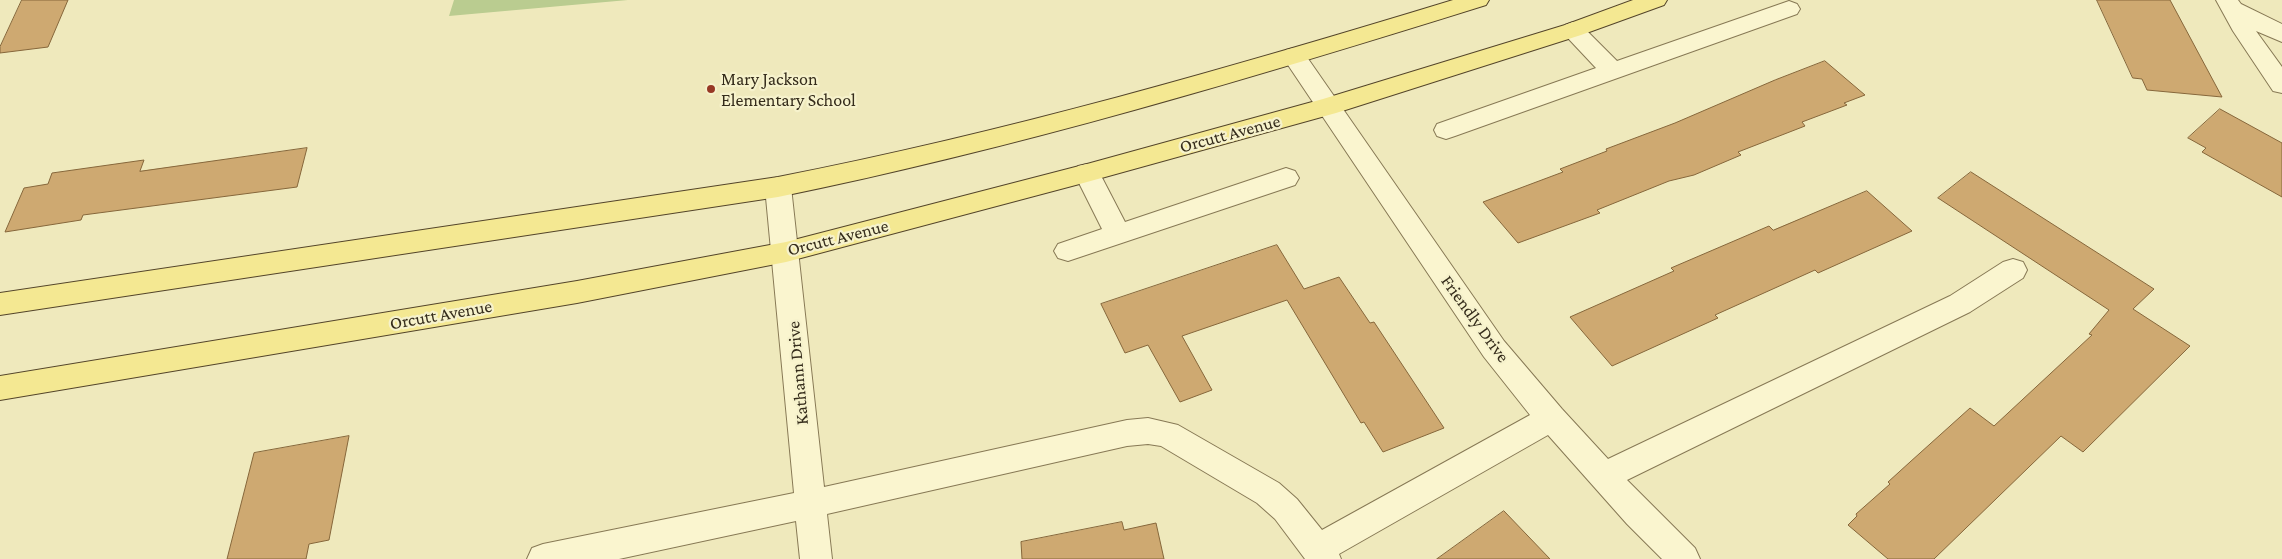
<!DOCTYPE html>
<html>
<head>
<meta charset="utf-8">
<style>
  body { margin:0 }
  canvas { display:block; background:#efe9bc }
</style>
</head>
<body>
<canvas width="2282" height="559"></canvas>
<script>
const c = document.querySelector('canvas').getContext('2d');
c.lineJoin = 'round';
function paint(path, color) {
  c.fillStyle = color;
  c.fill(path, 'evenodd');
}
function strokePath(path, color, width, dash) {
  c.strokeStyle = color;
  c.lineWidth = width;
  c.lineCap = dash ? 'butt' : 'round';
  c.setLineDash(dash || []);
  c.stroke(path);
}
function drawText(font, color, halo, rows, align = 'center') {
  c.font = font + ' "Crimson Pro",serif';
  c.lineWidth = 4.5;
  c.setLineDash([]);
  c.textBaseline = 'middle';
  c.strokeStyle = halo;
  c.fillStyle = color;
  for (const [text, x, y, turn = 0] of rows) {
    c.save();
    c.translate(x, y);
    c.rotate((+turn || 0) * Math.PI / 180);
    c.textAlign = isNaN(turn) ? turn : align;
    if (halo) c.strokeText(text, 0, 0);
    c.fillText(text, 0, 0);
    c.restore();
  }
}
paint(new Path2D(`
  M454 0H628L449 16Z`), '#bacc90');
const building = new Path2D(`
  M22 0H68L48 47 0 53V47Z
  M2097 0H2170L2222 97 2147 90 2142 79 2133 78Z
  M1825 61 1865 95 1844 103 1847 105 1802 122 1805 126 1738 152 1741 155 1694 175 1669 181 1597 210 1600 213 1518 243 1483 202 1563 172 1560 169 1607 151 1606 149 1675 123 1775 80Z
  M2220 109 2282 143V197L2202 152 2206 148 2188 138Z
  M307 148 297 187 83 215 81 220 5 232 24 188 48 184 52 173 144 160 140 171Z
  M1971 172 2154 289 2133 309 2190 346 2083 452 2061 436 1934 559H1888L1848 525 1857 516 1856 514 1890 484 1888 482 1910 462 1970 408 1994 426 2092 335 2089 334 2109 310 1938 198Z
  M1867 191 1912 231 1818 273 1815 270 1715 315 1718 318 1612 366 1570 317 1674 271 1671 268 1769 226 1773 230Z
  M1277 245 1304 289 1339 277 1370 323 1374 322 1444 428 1383 452 1364 422 1361 423 1287 300 1182 336 1212 390 1180 402 1148 345 1125 353 1101 304Z
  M349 436 329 540 309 544 306 559H227L254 453Z
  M1504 511 1550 559H1437Z
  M1122 522 1124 530 1156 523 1164 559H1022L1021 542Z`);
paint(building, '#cea971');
strokePath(building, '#86673b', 1);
const minor = new Path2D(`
  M2216 0H2238L2241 4 2282 24V42L2256 31 2282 67V93L2273 91 2233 31Z
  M1789 1 1797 4 1800 9 1797 14 1455 136 1446 139 1437 136 1434 130 1437 124 1596 68 1565 35 1561 30 1565 25 1573 22 1581 25 1617 61Z
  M1294 48 1302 50 1504 341 1562 409 1608 459 1950 296 2003 262 2013 259 2023 262 2027 270 2023 278 1970 312 1627 480 1695 548 1700 559H1662L1627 524 1548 435 1339 554 1341 559H1305L1275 519 1257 503 1161 446 1148 444 1127 446 827 514 832 559H800L796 521 619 559H527L532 548 543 544 794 493 765 187 769 180 778 177 787 180 791 187 824 487 1127 420 1148 418 1178 425 1279 483 1297 499 1322 530 1530 415 1484 357 1286 62 1282 56 1286 50Z
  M1087 164 1096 166 1125 222 1286 168 1295 171 1299 178 1295 185 1068 261 1058 258 1054 251 1058 244 1102 229 1074 173 1078 166Z`);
const major = new Path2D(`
  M1453 0H1489L1486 5C1252 78 1018 148 778 197L0 315V293L778 177C1007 132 1230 68 1453 0Z
  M1633 0H1667L1664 5 1581 35 1336 113 1087 182 786 262 577 303 0 400V376L577 281 786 242 1087 164 1323 99 1565 25Z`);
strokePath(minor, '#877955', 2);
strokePath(major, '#54452a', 2);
paint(minor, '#faf5cf');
paint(major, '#f4e892');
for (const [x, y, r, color] of [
  [711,89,5,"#973824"]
]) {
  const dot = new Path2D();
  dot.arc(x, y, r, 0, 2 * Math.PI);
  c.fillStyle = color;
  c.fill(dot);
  strokePath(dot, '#f6f2cc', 2);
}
drawText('18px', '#352c1b', '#f6f2cc', [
  ["Mary Jackson",721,79],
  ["Elementary School",721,100]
], 'left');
drawText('18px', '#352c1b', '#f6f2cc', [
  ["Orcutt Avenue",1230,134,-15],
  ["Orcutt Avenue",838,238,-14],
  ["Orcutt Avenue",441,315,-10],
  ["Friendly Drive",1475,319,54],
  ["Kathann Drive",798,373,-95]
]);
</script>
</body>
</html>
